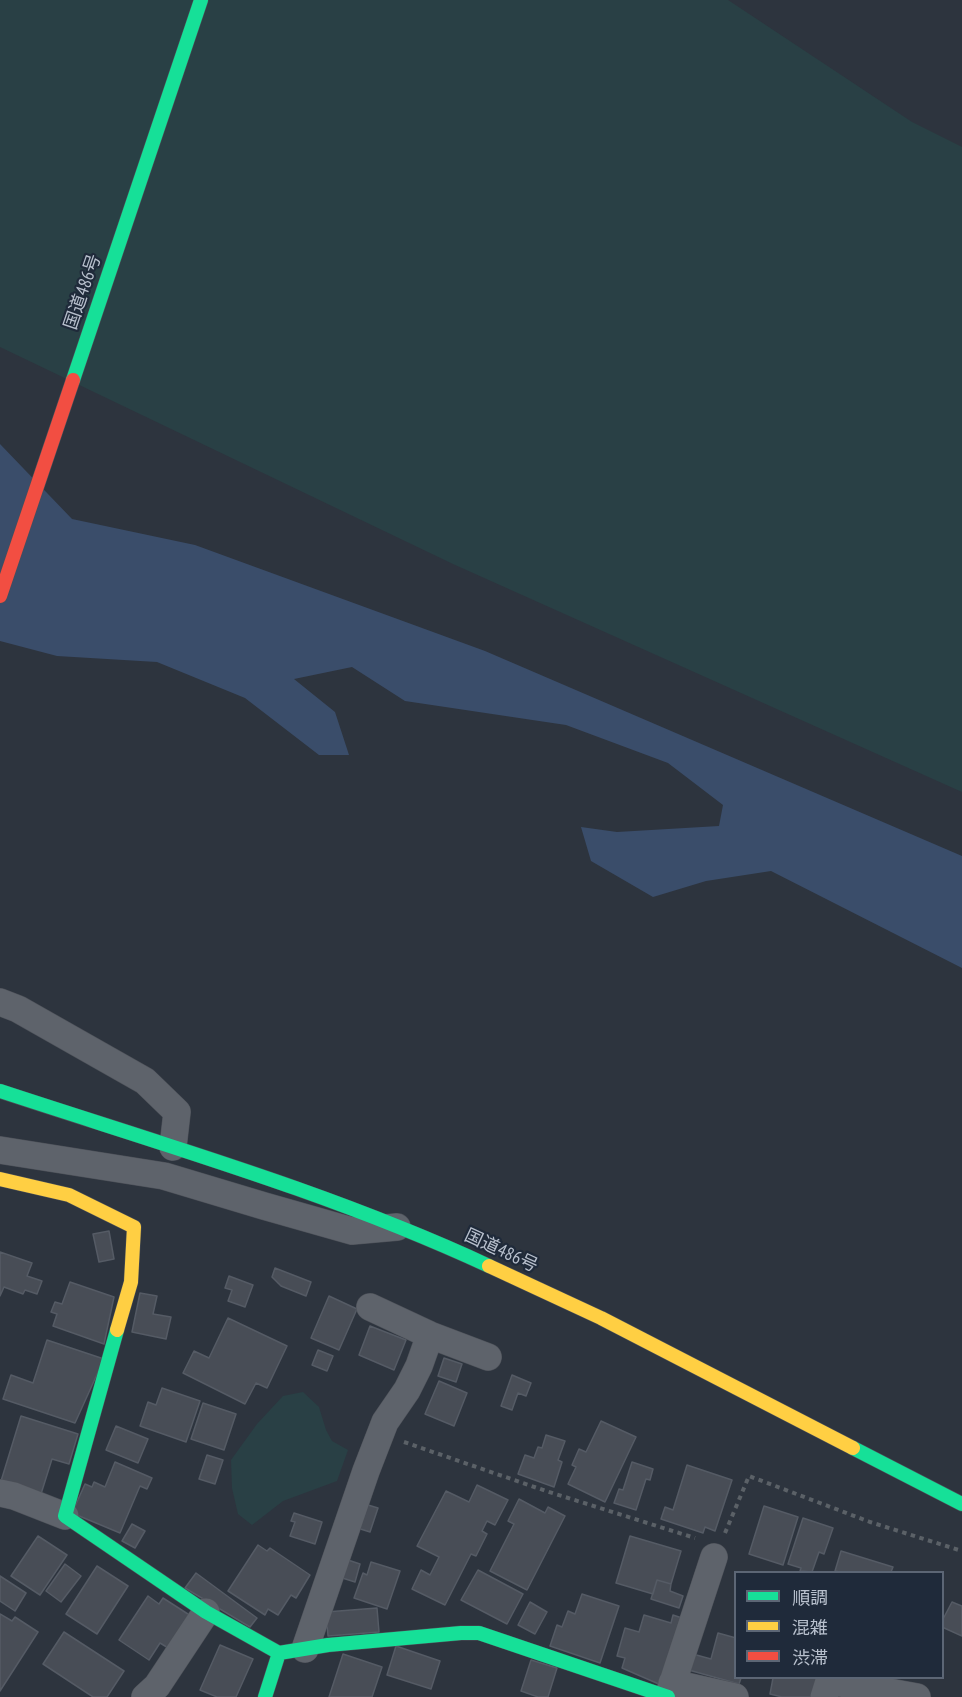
<!DOCTYPE html>
<html>
<head>
<meta charset="utf-8">
<style>
  body { margin:0 }
  #map { position:relative; width:962px; height:1697px; overflow:hidden; background:#2d343e; font-family:"PT Sans Narrow","Noto Sans JP",sans-serif }
  canvas { display:block }
  .legend { position:absolute; left:734px; top:1571px; width:210px; height:108px; box-sizing:border-box; background:#1f2a3a; border:2px solid #5c6675; margin:0; padding:8px 10px; list-style:none; font-size:18px; color:#b8c0cd }
  .legend li { display:flex; align-items:center; gap:12px; height:30px }
  .legend b { width:30px; border:2px solid #5c6675 }
</style>
</head>
<body>
<div id="map">
<canvas width="962" height="1697"></canvas>
<ul class="legend">
<li><b style="height:8px;background:#16e098"></b>順調</li>
<li><b style="height:8px;background:#ffcf43"></b>混雑</li>
<li><b style="height:8px;background:#f24e42"></b>渋滞</li>
</ul>
</div>
<script>
const c = document.querySelector('canvas').getContext('2d');
c.lineJoin = 'round';
function paint(path, color) {
  c.fillStyle = color;
  c.fill(path, 'evenodd');
}
function strokePath(path, color, width, dash) {
  c.strokeStyle = color;
  c.lineWidth = width;
  c.lineCap = dash ? 'butt' : 'round';
  c.setLineDash(dash || []);
  c.stroke(path);
}
function drawText(font, color, halo, rows, align = 'center') {
  c.font = font + ' "PT Sans Narrow","Noto Sans JP",sans-serif';
  c.lineWidth = 4.5;
  c.setLineDash([]);
  c.textBaseline = 'middle';
  c.strokeStyle = halo;
  c.fillStyle = color;
  for (const [text, x, y, turn = 0] of rows) {
    c.save();
    c.translate(x, y);
    c.rotate((+turn || 0) * Math.PI / 180);
    c.textAlign = isNaN(turn) ? turn : align;
    if (halo) c.strokeText(text, 0, 0);
    c.fillText(text, 0, 0);
    c.restore();
  }
}
paint(new Path2D(`
  M0 0H728L912 122 962 147V792L453 564 0 347Z
  M303 1392 319 1407 326 1430 332 1441 348 1450 337 1481 283 1501 252 1525 238 1514 232 1488 231 1460 257 1424 283 1396Z`), '#294045');
paint(new Path2D(`
  M0 444 72 519 195 545 485 651 962 856V968L771 871 706 881 653 897 591 861 581 827 617 832 719 826 723 805 668 763 566 725 405 701 352 667 294 679 335 712 349 755H319L245 698 157 662 57 656 0 641Z`), '#3a4d6a');
const building = new Path2D(`
  M109 1231 114 1259 99 1262 93 1234Z
  M0 1252 32 1263 27 1276 42 1281 37 1294 25 1290 23 1294 4 1287 0 1296Z
  M275 1268 311 1282 306 1296 281 1286 272 1277Z
  M229 1276 253 1285 245 1307 228 1301 232 1290 225 1288Z
  M70 1282 114 1297 104 1344 53 1326 57 1314 51 1312 55 1302 62 1304Z
  M140 1293 157 1296 153 1314 171 1317 166 1339 132 1332Z
  M329 1296 357 1309 339 1350 311 1338Z
  M228 1318 287 1346 267 1388 256 1383 245 1404 183 1373 194 1351 209 1358Z
  M370 1326 406 1340 394 1370 359 1355Z
  M47 1340 104 1359 75 1423 3 1399 11 1375 33 1383Z
  M318 1350 333 1356 327 1371 312 1365Z
  M444 1358 462 1364 456 1382 438 1376Z
  M512 1375 531 1383 526 1396 518 1393 512 1410 501 1406Z
  M439 1381 467 1393 454 1426 425 1414Z
  M162 1388 200 1401 186 1442 140 1426 148 1402 156 1405Z
  M203 1403 236 1414 224 1450 191 1439Z
  M21 1416 78 1434 69 1464 52 1459 41 1494 1 1481Z
  M601 1421 636 1437 605 1502 568 1484 576 1467 572 1465 579 1449 586 1452Z
  M116 1426 148 1439 138 1463 106 1450Z
  M546 1435 565 1441 558 1460 562 1462 554 1487 518 1474 525 1455 534 1458 538 1447 542 1448Z
  M207 1455 223 1460 215 1484 199 1479Z
  M115 1462 152 1478 147 1489 140 1486 120 1533 72 1513 85 1484 92 1487 94 1482 105 1487Z
  M632 1462 653 1469 650 1480 646 1479 636 1510 614 1503 619 1489 623 1490Z
  M687 1465 732 1480 715 1531 705 1527 703 1533 661 1519 665 1507 673 1510Z
  M477 1485 508 1500 495 1525 487 1521 482 1531 487 1534 476 1556 471 1554 445 1605 412 1589 421 1570 430 1575 439 1557 417 1546 446 1491 469 1502Z
  M519 1499 545 1513 548 1507 565 1516 527 1590 490 1571 514 1524 508 1521Z
  M358 1502 378 1508 370 1532 351 1526Z
  M764 1506 798 1517 783 1565 749 1554Z
  M294 1513 322 1522 315 1544 290 1536 295 1522 291 1521Z
  M803 1518 833 1528 824 1554 819 1552 812 1572 800 1571 801 1568 788 1564Z
  M132 1524 145 1531 135 1548 122 1541Z
  M38 1536 67 1555 40 1595 11 1576Z
  M630 1536 681 1551 671 1584 657 1580 653 1594 616 1583Z
  M258 1545 267 1551 270 1548 310 1575 296 1598 291 1595 278 1615 268 1609 265 1615 228 1591Z
  M841 1551 893 1567 891 1572H840L835 1571Z
  M342 1558 360 1564 355 1582 336 1576Z
  M371 1562 400 1571 387 1609 354 1598 363 1573 367 1575Z
  M65 1564 81 1576 61 1602 46 1591Z
  M97 1566 128 1586 97 1634 66 1614Z
  M478 1570 523 1594 507 1624 461 1600Z
  M196 1573 257 1618 250 1627 185 1588Z
  M0 1576 26 1593 15 1611 0 1601Z
  M657 1580 671 1584 670 1591 683 1596 679 1608 651 1599Z
  M582 1594 619 1606 600 1663 550 1646 557 1625 562 1627 568 1611 575 1614Z
  M148 1596 159 1604 163 1598 191 1616 170 1649 160 1643 149 1660 119 1640Z
  M530 1602 547 1612 535 1634 518 1625Z
  M952 1602 962 1606V1636L942 1627V1621Z
  M377 1608 379 1632 328 1636 326 1612Z
  M0 1614 12 1621 15 1617 38 1632 0 1691Z
  M644 1615 671 1623 673 1615 682 1618 661 1685 622 1668 625 1658 617 1656 625 1628 639 1632Z
  M64 1632 124 1671 107 1697H93L43 1664Z
  M718 1633 736 1638V1678H741L739 1684 685 1669 689 1653 711 1659Z
  M220 1645 253 1659 236 1697H217L200 1690Z
  M396 1646 440 1661 431 1689 387 1675Z
  M343 1654 382 1667 372 1697H329Z
  M531 1660 557 1668 548 1697H538L521 1691Z
  M773 1678H817L812 1697H782L770 1694Z`);
paint(building, '#484d56');
strokePath(building, '#555b65', 1.5);
const street = new Path2D(`
  M0 1002 18 1009 145 1081 177 1112 173 1147
  M0 1150 164 1176 264 1206 352 1231 397 1227
  M370 1307 430 1335 488 1357
  M0 1493 14 1496 65 1516
  M305 1649 366 1471 385 1422 407 1390 419 1366 430 1335
  M672 1683 735 1697
  M145 1697 157 1686 206 1612
  M668 1697 714 1557
  M824 1697 829 1681 917 1697`);
const fast = new Path2D(`
  M73 380 201 0
  M0 1091C164 1145 332 1193 489 1266
  M117 1330 65 1516 206 1612 279 1653 265 1697
  M853 1448 962 1504
  M279 1653 328 1645 461 1633H479L668 1697`);
const slow = new Path2D(`
  M0 1179 69 1195 134 1227 131 1282 117 1330
  M489 1266 601 1318 853 1448`);
const jam = new Path2D(`
  M0 596 73 380`);
strokePath(street, '#4c5058', 28);
strokePath(fast, '#4c5058', 15);
strokePath(slow, '#4c5058', 15);
strokePath(jam, '#4c5058', 15);
strokePath(new Path2D(`
  M404 1442 546 1491 695 1538
  M725 1533 749 1476 870 1522 962 1551`), '#5b6167', 4, [4.5, 4.5]);
strokePath(street, '#5e636b', 27);
strokePath(fast, '#16e098', 14);
strokePath(slow, '#ffcf43', 14);
strokePath(jam, '#f24e42', 14);
drawText('18px', '#b8c0cd', '#1f2a3a', [
  ["国道486号",83,292,-71],
  ["国道486号",501,1251,25]
]);
</script>
</body>
</html>
